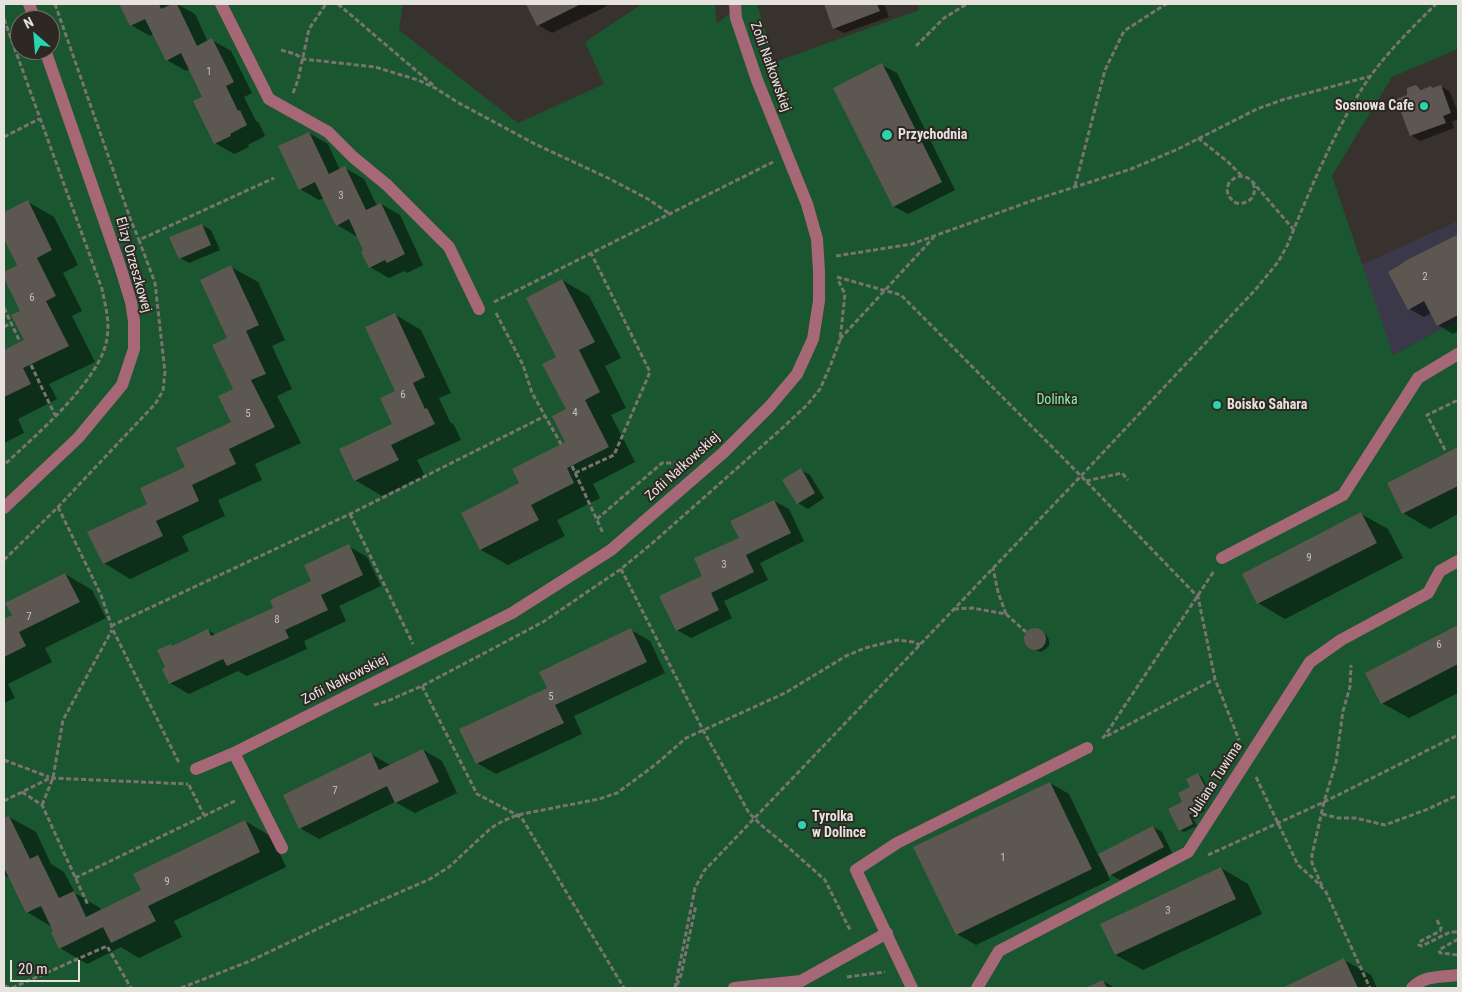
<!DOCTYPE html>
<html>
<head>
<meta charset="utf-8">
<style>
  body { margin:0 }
  #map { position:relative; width:1462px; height:992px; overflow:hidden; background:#37322d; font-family:"Roboto Condensed",sans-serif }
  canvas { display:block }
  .frame { position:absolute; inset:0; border:5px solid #e6e3df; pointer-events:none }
  .north { position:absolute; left:10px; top:10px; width:50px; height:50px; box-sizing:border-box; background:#2d2823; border:1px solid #77736e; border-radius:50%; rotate:333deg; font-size:14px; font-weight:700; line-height:20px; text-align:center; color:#e6e3df }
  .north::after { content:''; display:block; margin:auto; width:18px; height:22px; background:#28d5ad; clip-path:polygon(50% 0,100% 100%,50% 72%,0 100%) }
  .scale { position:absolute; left:10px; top:960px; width:70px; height:22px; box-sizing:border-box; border:2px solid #e6e3df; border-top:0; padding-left:6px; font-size:15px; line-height:18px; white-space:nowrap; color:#e6e3df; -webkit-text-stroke:4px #2d2823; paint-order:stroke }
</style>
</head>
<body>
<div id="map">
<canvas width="1462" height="992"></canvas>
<div class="frame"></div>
<div class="north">N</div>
<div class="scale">20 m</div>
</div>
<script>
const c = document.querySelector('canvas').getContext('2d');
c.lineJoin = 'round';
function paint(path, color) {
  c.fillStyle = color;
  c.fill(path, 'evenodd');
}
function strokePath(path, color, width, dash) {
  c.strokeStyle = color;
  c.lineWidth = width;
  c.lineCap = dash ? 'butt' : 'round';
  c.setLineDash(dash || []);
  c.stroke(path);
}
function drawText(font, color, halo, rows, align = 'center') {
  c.font = font + ' "Roboto Condensed",sans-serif';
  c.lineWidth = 4;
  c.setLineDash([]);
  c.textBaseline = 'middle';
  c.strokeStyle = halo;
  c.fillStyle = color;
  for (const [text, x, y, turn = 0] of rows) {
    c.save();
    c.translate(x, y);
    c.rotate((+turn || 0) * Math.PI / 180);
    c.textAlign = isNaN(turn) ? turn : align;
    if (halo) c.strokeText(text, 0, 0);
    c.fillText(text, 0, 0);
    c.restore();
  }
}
paint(new Path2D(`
  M1458 221V320L1393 355 1350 270Z`), '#3b3849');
paint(new Path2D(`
  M4 4H403L399 30 518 123 604 84 585 42 642 4H715L717 24 740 4H757L775 62 919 10 918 4H1458V49L1392 77 1332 176 1393 355 1458 320V988H4ZM20 20H50V50H20Z`), '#1a562f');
paint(new Path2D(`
  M121 4H172V5L177 4 195 14 208 42 212 40 231 51 252 93 244 97 256 121 259 123 265 136 248 145 249 147 234 154 215 143 203 97 190 69 186 71 167 60 154 34 150 36 131 25Z
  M527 4H606L607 6 552 33 538 25Z
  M826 4H884L889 17 844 33 834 28Z
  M882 65 897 73 955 190 908 214 893 206Z
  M1415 86 1423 90 1431 87 1434 89 1441 86 1450 92 1458 113V119L1452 122 1454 128 1420 141 1411 135 1408 95Z
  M309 133 328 144 340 170 345 168 364 179 377 206 381 204 400 215 423 265 407 273 404 271 389 278 370 267 365 251 357 235 356 236 337 225 324 198 319 200 300 189Z
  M28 202 54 217 78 265 63 273 82 311 72 316 95 362 49 384 57 399 18 419 24 433 4 443V351L25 341 22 311 4 275V273L18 266 4 236V213Z
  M202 225 211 230 220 250 189 263 180 258Z
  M1457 237H1458V331L1453 334 1438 325 1432 313 1424 317 1409 309Z
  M231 267 258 282 285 340 272 346 292 389 277 396 301 443 255 464 262 480 218 500 225 516 182 536 189 551 130 579 104 563 149 505 232 423 235 390 229 339Z
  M562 280 589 296 621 358 605 366 626 408 611 415 635 462 593 484 600 498 557 520 565 536 508 565 481 550 463 513 520 484 567 443V410L558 358Z
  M394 314 421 330 451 393 439 398 450 422 454 425 461 440 417 460 425 476 382 496 355 480 394 425 397 392Z
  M1458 448V514L1430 529 1403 513 1389 484Z
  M801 470 810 475 824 498 808 509 798 503Z
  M774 501 789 509 804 541 760 563 768 580 724 601 732 618 691 638 677 630 704 576Z
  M1361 514 1388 529 1403 558 1285 619 1258 603Z
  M348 546 367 557 381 586 339 606 346 621 304 641 307 649 247 676 238 671 189 694 170 683 166 668 171 645 173 646 208 630 216 635 275 608 313 581Z
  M65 574 92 590 106 618 45 648 52 662 8 684 15 698 4 703V620L13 616Z
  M1458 626V693L1409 718 1382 703 1367 673Z
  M1032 629 1038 630 1046 634 1049 640V646L1044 650 1041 652 1035 650 1030 647 1026 642 1025 635Z
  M631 630 650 641 665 673 574 716 582 734 496 774 477 763 548 689Z
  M423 750 442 761 457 793 415 813 395 802 319 839 300 828 371 754 390 765Z
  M1198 774 1202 777 1212 797 1201 803 1205 811 1193 818 1197 826 1184 832 1180 830 1184 802Z
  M1050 783 1069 794 1098 855 1153 827 1162 832 1172 853 1120 880 1107 873 1110 880 976 945 957 934Z
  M9 817 36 832 51 864 64 872 75 893 100 908 102 911 142 891 245 821 272 837 286 867 174 921 182 937 139 958 121 947 87 964 60 948 52 927 27 912 11 879 4 875V819Z
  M1221 868 1248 884 1262 914 1143 970 1116 955 1102 925Z
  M1344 960 1371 975 1377 988H1284Z
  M1103 981 1115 988H1088Z`), '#0007');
paint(new Path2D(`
  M119 4H159L161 9 172 4H177L197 46 212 38 234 82 226 86 238 111 240 110 247 125 230 134 231 136 214 144 193 101 202 97 181 53 166 61 145 19 130 26Z
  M526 4H581L537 26Z
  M824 4H877L880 11 833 29Z
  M882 63 942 182 893 207 833 88Z
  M1416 85 1421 90 1431 86 1432 88 1441 85 1451 113 1443 116 1446 123 1410 136 1396 99 1407 95V88Z
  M309 132 329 174 345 166 366 210 381 203 405 254 387 263 385 260 369 268 361 252 363 250 349 219 336 226 315 182 299 190 278 146Z
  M28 200 52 250 37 258 56 296 46 301 69 346 23 368 31 384 4 397V350L24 340 11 315 20 311 4 278V272L17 265 4 239V212Z
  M202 224 211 245 179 259 169 237Z
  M1457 235 1458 238V283L1457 284 1458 287V315L1437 326 1424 301 1408 310 1388 272 1403 263V262Z
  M231 265 259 325 246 331 266 374 251 380 275 427 229 449 236 464 192 485 199 501 156 521 163 536 103 564 87 532 147 504 140 488 185 467 176 448 231 422 218 396 233 389 212 345 227 338 200 280Z
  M562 279 595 342 579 350 600 392 585 400 609 447 567 468 574 483 531 505 539 520 480 550 461 513 519 483 512 469 565 442 552 416 566 409 542 364 556 357 526 298Z
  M395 313 425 377 413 383 425 409 427 408 435 424 391 445 399 460 354 481 339 449 392 424 380 398 395 391 365 327Z
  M1458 447V486L1402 514 1387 483Z
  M801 468 815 493 797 504 782 480Z
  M774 500 791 533 746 555 754 572 711 593 719 610 676 631 659 596 702 576 694 558 739 538 730 521Z
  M1361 512 1377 543 1257 604 1242 574Z
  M349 544 363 575 321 595 328 610 285 630 289 638 227 666 223 659 169 684 162 669 165 667 157 650 171 644 172 646 208 629 211 636 273 608 270 600 311 581 304 565Z
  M65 573 80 602 19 632 26 646 4 657V619L12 615 5 603Z
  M1458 625V664L1381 704 1365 673Z
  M631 628 647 662 555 705 564 723 476 764 459 729 547 688 539 672Z
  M1024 639a11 11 0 1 1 22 0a11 11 0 1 1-22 0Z
  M423 749 439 782 395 803 387 786 299 829 283 795 371 752 379 770Z
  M1198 773 1209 794 1197 800 1201 809 1189 815 1193 824 1179 831 1168 809 1182 802 1178 793 1190 787 1186 779Z
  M1050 782 1092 869 956 935 913 847Z
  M9 816 30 859 38 855 59 898 74 891 86 917 141 890 133 874 245 820 260 852 148 906 156 921 111 943 103 927 59 949 51 932 53 931 41 906 26 913 5 870 4 871V818Z
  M1153 826 1164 847 1109 876 1098 854Z
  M1221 867 1236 899 1115 955 1100 924Z
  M1344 958 1358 988H1282Z
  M1103 980 1107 988H1085Z`), '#5d5751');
strokePath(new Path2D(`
  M55 4 130 218 139 240
  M338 4 433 85
  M4 19 102 289C105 305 110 321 107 338 102 379 34 437 4 465
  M916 46 944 18 967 4
  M281 50 295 54 303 59 375 67 418 80 437 89 457 102 535 144 608 178 648 199 670 214
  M293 93 298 80 309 29 326 4
  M4 137 39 119
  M1198 138 1228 162 1241 175
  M1253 183C1258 196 1249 205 1236 203 1228 198 1225 191 1229 183 1236 175 1243 174 1251 180L1294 230
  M1075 186 1105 70 1124 31 1166 4
  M836 256 912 244 1034 200 1131 169 1178 149 1257 109 1282 100 1371 76
  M837 277 901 295 1081 476 1198 597 1215 679 1239 740
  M494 302 773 162
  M4 308 20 342
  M496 313 523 365 532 393 561 444
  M4 327 11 323
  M840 339 934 237
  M31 365 55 415
  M1445 450 1427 415 1458 400
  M572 466 603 533
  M575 473 614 455 650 372 591 253
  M1086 481 1122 473 1128 480
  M58 507 101 595 113 630 179 763
  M350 514 413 644
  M597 519 662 463H683
  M4 560 58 507 155 404 163 391 165 372 155 283 139 240 274 178
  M621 569 703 730 749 813 760 824 789 848 825 880 851 932
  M954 609 972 608 1006 614 998 592 993 568
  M1006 614 1026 632
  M111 626 350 514 545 416
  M422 686 477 794 517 815 523 820 624 988
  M374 705 390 700 422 686 543 622 621 569 656 540 779 431 807 405 820 389 831 364 840 340 845 294 838 280
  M1107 736 1215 679
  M1102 738 1104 737 1214 571
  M4 760 49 777
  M1256 777 1298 865 1315 880 1326 892 1370 988
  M189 785 204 815
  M22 792 42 805 88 905
  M4 801 50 778 188 784
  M42 805 53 778 63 720 112 630
  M1322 814 1338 818H1355L1385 825 1428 809 1458 795
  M1208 855 1324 802 1458 735
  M75 878 237 800
  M1322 886 1312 863V855L1324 802 1336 762 1343 711 1350 687 1351 665
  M1437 920 1441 928 1440 931 1419 942V945L1422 946 1450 932H1458
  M1458 939 1439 950 1440 953 1458 955
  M847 977 885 972
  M677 985 681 975 696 905
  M4 986 12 988
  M12 988 107 946 131 988
  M181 988 250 961 332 922 430 879 449 867 491 828 503 821 517 815 599 799 617 793 655 765 686 738 785 693 846 656 865 648 897 640 913 642 920 645
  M675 988 695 888 704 871 1081 476 1256 289 1278 262 1287 246C1309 192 1332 136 1363 87 1383 56 1410 30 1436 4`), '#797470', 3, [5, 2.5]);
strokePath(new Path2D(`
  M29 4 35 20
  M221 4 269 99 328 132 353 157 387 185 449 247 479 309
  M4 508 78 438 122 385 134 349V321L131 302 120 266 45 50
  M1222 558 1343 495 1418 378 1458 354
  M234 753 282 848
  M196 769 234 753 512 613 611 550 723 453 770 406 797 374 813 339 819 301V271L817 239 807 204 757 80 736 18 735 4
  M734 988 801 981 887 933
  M912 988 856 870 897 843 1087 748
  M977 988 999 951 1188 852 1310 662 1341 640 1428 593 1440 571 1458 561
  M1412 988C1425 975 1441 977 1458 975`), '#a66877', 12);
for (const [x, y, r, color] of [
  [1424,106,5,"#28d5ad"],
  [887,135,6,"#28d5ad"],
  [1217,405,5,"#28d5ad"],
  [802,825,5,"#28d5ad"]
]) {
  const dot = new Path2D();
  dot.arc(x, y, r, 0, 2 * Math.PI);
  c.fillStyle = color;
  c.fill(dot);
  strokePath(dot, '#2d2823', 2);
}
drawText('11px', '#c4c0bc', null, [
  ["1",209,72],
  ["3",341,196],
  ["2",1425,277],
  ["6",32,298],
  ["6",403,395],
  ["4",575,413],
  ["5",248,414],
  ["9",1309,558],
  ["3",724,565],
  ["7",29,617],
  ["8",277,620],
  ["6",1439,645],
  ["5",551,697],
  ["7",335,791],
  ["1",1003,858],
  ["9",167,882],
  ["3",1168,911]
]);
drawText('14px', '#e6e3df', '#2d2823', [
  ["Zofii Nałkowskiej",770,67,70],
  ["Elizy Orzeszkowej",133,265,74],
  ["Zofii Nałkowskiej",683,467,-42],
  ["Zofii Nałkowskiej",345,680,-27],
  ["Juliana Tuwima",1216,780,-57]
]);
drawText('bold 14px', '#e6e3df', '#2d2823', [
  ["Sosnowa Cafe",1414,106,"right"],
  ["Przychodnia",898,135],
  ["Boisko Sahara",1227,405],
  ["Tyrolka",812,817],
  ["w Dolince",812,833]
], 'left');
drawText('14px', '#80f2a1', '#2d2823', [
  ["Dolinka",1057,400]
]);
</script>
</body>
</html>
